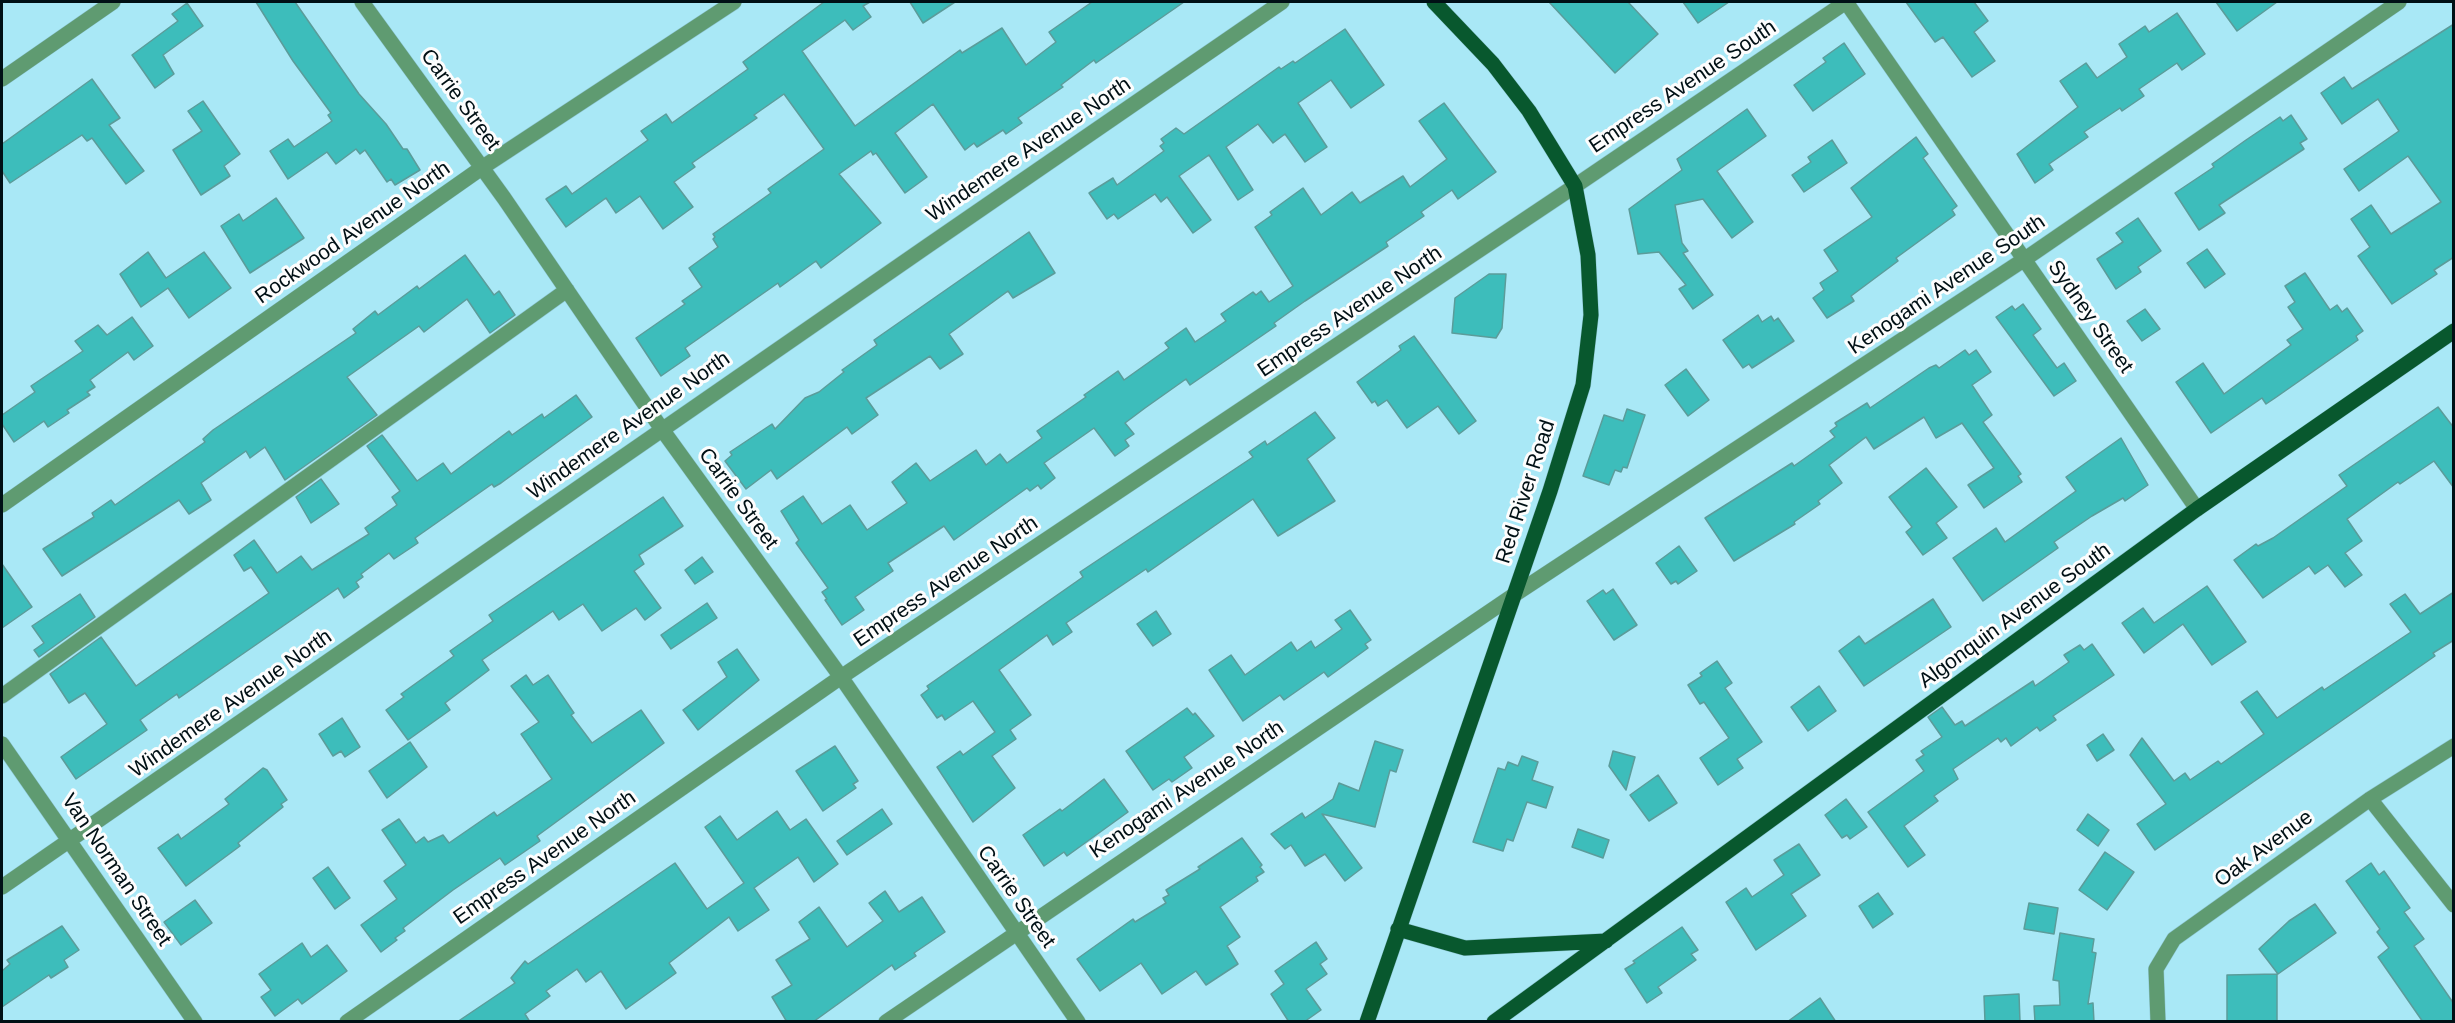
<!DOCTYPE html>
<html>
<head>
<meta charset="utf-8">
<style>
  body { margin:0 }
  #map { position:relative; width:2455px; height:1023px; overflow:hidden; background:#a9e8f6; font-family:Helvetica,sans-serif }
  canvas { display:block }
  .frame { position:absolute; inset:0; border:3px solid #001015; pointer-events:none }
</style>
</head>
<body>
<div id="map">
<canvas width="2455" height="1023"></canvas>
<div class="frame"></div>
</div>
<script>
const c = document.querySelector('canvas').getContext('2d');
c.lineJoin = 'round';
function paint(path, color) {
  c.fillStyle = color;
  c.fill(path, 'evenodd');
}
function strokePath(path, color, width, dash) {
  c.strokeStyle = color;
  c.lineWidth = width;
  c.lineCap = dash ? 'butt' : 'round';
  c.setLineDash(dash || []);
  c.stroke(path);
}
function drawText(font, color, halo, rows, align = 'center') {
  c.font = font + ' Helvetica,sans-serif';
  c.lineWidth = 6;
  c.setLineDash([]);
  c.textBaseline = 'middle';
  c.strokeStyle = halo;
  c.fillStyle = color;
  for (const [text, x, y, turn = 0] of rows) {
    c.save();
    c.translate(x, y);
    c.rotate((+turn || 0) * Math.PI / 180);
    c.textAlign = isNaN(turn) ? turn : align;
    if (halo) c.strokeText(text, 0, 0);
    c.fillText(text, 0, 0);
    c.restore();
  }
}
const building = new Path2D(`
  M256 2H295L359 94 386 124 403 149H407L420 170 395 185 391 179 387 182 365 150 360 154 356 149 336 164 327 152 288 179 270 151 288 139 294 147 332 121 328 115 331 113 293 61Z
  M824 2H870L863 6 871 17 853 30 845 20 802 51 855 126 960 50 962 53 1002 28 1026 65 1056 42 1049 32 1092 2H1184L1096 63 1094 60 1061 85 1063 87 1018 118 1022 123 1006 134 1003 130 977 147 974 143 965 150 933 104 895 133 927 177 905 193 876 153 873 155 871 151 839 174 881 223 821 268 816 261 780 287 778 283 685 348 690 356 661 376 636 338 685 304 682 301 702 287 689 268 718 247 713 239 715 237 713 234 771 193 768 189 824 149 784 94 754 115 757 118 692 163 695 167 674 182 693 207 663 229 640 196 616 213 606 198 566 227 546 199 566 186 572 194 648 140 641 131 666 114 672 123 748 69 743 62Z
  M910 2H955L923 23Z
  M1549 2H1628L1658 34 1615 73Z
  M1683 2H1729L1698 23Z
  M1906 2H1974L1988 21 1974 32 1995 61 1972 77 1943 37 1935 42Z
  M2216 2H2277L2237 31Z
  M187 3 203 26 163 55 174 74 155 88 132 55 178 21 172 14Z
  M2177 13 2205 54 2182 70 2177 63 2139 89 2144 96 2122 111 2120 108 2084 132 2088 137 2049 164 2053 170 2035 183 2017 154 2078 107 2060 81 2086 63 2097 78 2127 57 2119 44 2145 26 2149 32Z
  M2454 24V257L2434 270 2437 274 2392 304 2358 256 2370 247 2351 219 2371 205 2391 234 2441 202 2408 156 2359 191 2344 169 2399 131 2378 99 2342 124 2321 93 2344 77 2352 89Z
  M1345 29 1384 85 1351 108 1331 80 1298 103 1327 147 1305 162 1285 134 1273 143 1258 124 1226 147 1253 190 1238 200 1209 155 1179 176 1211 220 1193 233 1167 197 1161 202 1155 194 1118 219 1114 214 1107 219 1089 193 1113 178 1117 185 1164 151 1160 146 1164 143 1161 139 1176 128 1184 134 1279 67 1281 69 1293 61 1295 63Z
  M1844 43 1865 74 1813 111 1794 85 1826 62 1823 58Z
  M92 79 120 118 109 125 144 171 126 184 92 138 87 141 82 135 10 183 2 171V144Z
  M203 101 240 154 224 166 230 176 201 195 173 150 202 131 188 111Z
  M1444 103 1496 172 1458 199 1452 190 1421 212 1424 216 1386 242 1388 246 1305 301 1274 323 1276 326 1190 385 1186 379 1145 408 1125 423 1134 434 1125 440 1129 446 1115 456 1094 428 1044 463 1055 478 1041 489 1038 485 1030 491 1027 488 954 540 944 526 888 563 893 571 855 597 864 610 842 625 825 600 827 599 822 592 828 588 796 543 799 540 781 511 803 496 822 524 850 505 867 530 907 503 892 482 916 463 930 481 976 450 986 465 1000 454 1007 463 1042 438 1037 431 1086 397 1084 395 1118 371 1124 380 1169 348 1165 343 1186 328 1195 342 1226 321 1221 314 1253 292 1256 295 1261 291 1269 302 1293 286 1255 227 1272 215 1270 212 1303 188 1321 215 1352 192 1360 203 1403 176 1410 187 1447 159 1419 121Z
  M1747 109 1766 136 1717 171 1753 222 1732 238 1703 199 1675 205 1682 243 1688 251 1683 253 1713 295 1693 309 1679 289 1686 285 1659 252 1638 254 1629 209 1682 170 1677 159Z
  M2291 115 2307 139 2300 143 2304 149 2219 205 2225 213 2199 230 2175 193 2214 167 2212 164 2246 140 2280 117 2283 121Z
  M1916 137 1928 154 1923 158 1957 206 1952 210 1955 215 1896 258 1898 261 1851 296 1854 301 1827 318 1813 298 1824 290 1820 283 1838 271 1824 250 1872 217 1851 188Z
  M1832 140 1847 163 1804 192 1792 175 1811 162 1808 157Z
  M276 198 304 238 250 273 221 226 239 214 243 221Z
  M2138 218 2161 251 2138 267 2141 272 2116 289 2097 259 2123 242 2116 233Z
  M1029 232 1055 273 1013 298 1008 291 949 334 963 354 940 369 930 356 866 398 878 415 852 434 847 427 777 479 771 470 746 489 725 461 732 455 730 452 772 424 775 429 805 398 819 392 844 372 842 370 877 345 874 340Z
  M2207 249 2225 274 2205 288 2187 263Z
  M148 252 166 278 204 252 231 288 189 318 168 288 141 307 120 274Z
  M465 255 494 295 499 291 515 315 490 333 467 299 424 332 419 326 347 377 377 415 285 480 265 447 250 458 246 451 201 483 211 500 189 514 179 500 62 576 43 549 94 517 92 513 111 500 115 505 205 442 203 439 213 430 356 333 353 329 375 311 378 315 417 286 419 289Z
  M2305 273 2330 310 2337 305 2342 312 2347 308 2363 331 2356 336 2358 340 2275 398 2266 404 2262 398 2211 433 2176 382 2203 363 2224 394 2291 345 2287 340 2303 329 2288 307 2295 302 2285 286Z
  M1489 274H1506L1502 328 1496 338 1452 333 1455 298Z
  M2023 304 2041 329 2033 335 2057 368 2064 363 2076 381 2054 396 1996 317 2012 306 2015 310Z
  M2145 309 2160 329 2142 341 2127 321Z
  M1758 315 1762 322 1771 316 1774 321 1778 318 1794 341 1752 368 1749 364 1743 368 1723 340Z
  M132 317 153 346 134 360 128 352 90 380 95 387 87 392 90 395 67 410 69 413 48 427 44 421 14 442 2 424V415L35 392 31 386 83 351 75 341 98 325 107 335Z
  M1414 336 1476 421 1459 434 1438 406 1407 428 1387 400 1378 406 1375 401 1372 403 1357 382 1401 350 1399 346Z
  M1965 350 1969 355 1976 350 1991 372 1972 385 1992 415 1983 422 2021 474 2018 476 2022 482 1984 508 1968 485 1994 468 1962 423 1936 438 1924 417 1874 449 1866 437 1829 465 1842 483 1818 501 1820 504 1794 522 1795 524 1734 561 1705 518 1792 463 1794 466 1835 437 1830 431 1837 426 1835 423 1867 403 1870 408 1929 368 1936 365 1939 368Z
  M1686 369 1709 400 1688 416 1665 385Z
  M576 395 592 417 501 483 494 487 492 484 415 538 418 543 394 559 389 553 361 574 363 577 356 582 359 587 344 598 338 588 179 698 177 694 140 720 147 730 76 779 61 757 107 724 85 693 69 703 50 674 101 637 136 686 269 593 251 567 244 571 234 555 254 540 277 573 301 556 312 570 369 534 365 528 397 505 392 497 400 491 367 446 382 435 417 481 443 463 451 474 509 431 512 435 542 414 544 418Z
  M2438 407 2454 428V488L2434 461 2400 484 2398 482 2347 519 2362 541 2345 553 2362 575 2345 587 2328 565 2315 574 2309 566 2263 598 2234 560 2256 544 2258 546 2273 538 2347 486 2339 475Z
  M1627 409 1645 415 1627 468 1623 467 1621 472 1615 470 1609 485 1583 476 1604 415 1623 421Z
  M1315 412 1335 438 1307 459 1335 501 1278 536 1253 499 1148 572 1146 569 1066 623 1072 632 1053 645 1047 635 999 670 1031 715 1010 730 1016 739 992 756 1015 788 973 822 937 767 960 751 963 755 995 732 973 701 945 720 942 715 937 718 921 695 929 689 927 686 1083 577 1080 572 1253 457 1249 452 1265 441 1267 445Z
  M2121 438 2148 485 2125 501 2123 498 2092 516 2054 542 2058 548 1983 601 1953 558 1996 528 2005 542 2076 491 2066 477Z
  M1926 468 1957 507 1936 523 1947 538 1923 555 1906 532 1912 527 1889 497Z
  M321 479 339 504 311 523 296 497Z
  M663 497 683 526 639 555 644 564 634 571 661 608 645 620 636 608 602 631 583 604 559 620 553 611 482 660 489 670 445 703 450 710 408 740 386 710 404 697 401 694 454 656 450 651 493 621 489 615Z
  M1679 546 1697 571 1678 584 1676 581 1671 584 1656 563Z
  M702 557 713 572 695 584 685 570Z
  M2 564 32 607 2 628Z
  M2207 586 2246 642 2212 665 2183 624 2144 653 2122 623 2143 608 2154 623Z
  M1613 589 1637 625 1614 640 1587 601 1603 590 1606 594Z
  M2454 592V640L2433 653 2435 656 2155 850 2137 824 2166 804 2130 755 2142 738 2174 781 2185 773 2190 780 2218 761 2221 764 2264 734 2241 702 2257 691 2277 718 2322 687 2324 690 2411 632 2390 604 2405 594 2420 614Z
  M80 594 95 617 39 657 34 650 44 643 32 626Z
  M1933 599 1951 627 1864 686 1839 651 1859 636 1865 644Z
  M707 603 717 618 671 649 661 635Z
  M1350 610 1371 640 1365 644 1368 648 1328 677 1324 672 1284 700 1280 695 1243 721 1209 670 1231 655 1245 675 1291 642 1297 651 1311 641 1315 648 1342 629 1335 620Z
  M1156 611 1171 634 1153 646 1137 624Z
  M2092 644 2114 675 2053 716 2056 720 2040 731 2037 727 2011 746 2006 738 2001 742 1998 738 1953 769 1958 779 1934 796 1938 801 1904 826 1925 855 1908 867 1868 812 1924 771 1916 760 1924 755 1921 751 1942 737 1928 717 1942 707 1955 725 1962 721 1965 726 2033 681 2035 686 2069 662 2064 655 2080 645 2084 650Z
  M737 649 759 680 698 730 683 710 727 677 718 662Z
  M1717 661 1732 683 1725 688 1762 742 1737 759 1743 768 1718 785 1700 758 1729 738 1704 702 1700 704 1688 685 1702 676 1700 673Z
  M526 675 533 685 548 675 574 713 571 715 592 743 641 710 664 743 537 836 540 841 505 865 500 858 453 890 403 928 405 931 395 938 397 940 381 952 361 925 397 899 384 881 406 865 382 830 399 819 416 843 424 837 428 842 443 835 449 843 494 812 497 816 552 779 521 734 539 722 511 686Z
  M1819 686 1836 711 1808 731 1791 707Z
  M1187 708 1193 715 1195 713 1214 736 1184 757 1192 768 1172 782 1169 779 1153 790 1126 751Z
  M342 718 360 747 345 757 341 751 333 756 319 734Z
  M2103 734 2114 750 2097 761 2087 745Z
  M1375 741 1403 750 1396 772 1390 770 1375 827 1322 814 1362 868 1345 881 1325 854 1305 866 1291 845 1285 849 1271 834 1302 813 1305 818 1333 799 1339 783 1359 791Z
  M410 742 427 767 387 798 369 771Z
  M835 746 858 781 853 784 856 788 823 811 796 771Z
  M1613 751 1635 757 1626 790 1609 766Z
  M1522 756 1538 762 1532 780 1553 787 1546 808 1527 802 1513 841 1507 839 1503 851 1473 842 1498 768 1505 770 1508 762 1518 766Z
  M263 768 267 770 287 800 281 804 283 807 238 843 240 846 186 886 158 848 178 834 181 839 229 804 225 799Z
  M1658 775 1677 803 1649 821 1630 795Z
  M1104 779 1128 812 1067 856 1064 852 1044 866 1023 835 1060 809 1062 811Z
  M1846 799 1867 827 1850 839 1847 835 1842 838 1825 815Z
  M882 809 892 824 847 855 837 841Z
  M777 811 790 830 806 819 838 864 814 882 798 857 754 888 769 910 738 931 729 917 669 963 676 973 626 1009 601 971 586 982 577 969 546 991 550 996 525 1014 530 1022H457L515 983 511 978 525 961 528 964 675 863 707 909 744 883 705 827 720 816 737 840Z
  M2088 814 2109 830 2098 846 2077 830Z
  M1578 829 1609 840 1603 858 1572 847Z
  M1242 838 1262 865 1260 867 1264 872 1256 877 1258 881 1220 907 1240 937 1227 946 1238 964 1206 985 1196 971 1162 994 1141 963 1100 991 1077 959 1133 919 1135 922 1166 903 1163 898 1169 895 1166 890 1200 869 1198 867Z
  M1799 844 1820 875 1791 894 1806 916 1756 950 1726 902 1746 888 1752 897 1784 875 1774 860Z
  M2105 852 2134 872 2107 910 2079 890Z
  M2371 863 2379 875 2384 871 2410 908 2404 912 2424 939 2414 946 2454 1004V1022H2423L2378 957 2389 948 2377 932 2380 929 2346 881Z
  M328 867 350 898 335 909 313 878Z
  M885 891 899 912 922 897 945 932 914 953 916 956 895 970 892 965 813 1022H787L772 997 792 985 776 960 810 939 799 922 819 907 847 947 883 921 869 903Z
  M1878 893 1893 914 1873 928 1859 906Z
  M195 900 212 923 181 945 164 922Z
  M2029 903 2058 908 2054 934 2024 929Z
  M2315 904 2336 933 2278 974 2259 949 2289 921Z
  M62 926 79 950 64 960 68 967 51 978 49 975 2 1007V971L10 964 7 960Z
  M1682 927 1698 950 1691 954 1696 960 1658 987 1662 993 1647 1003 1625 969 1635 963 1633 961Z
  M2060 933 2094 939 2092 952 2096 953 2088 1004 2093 1003 2094 1022H2035L2034 1006 2060 1005 2059 981 2053 980Z
  M1316 942 1327 959 1320 964 1327 974 1306 989 1321 1010 1304 1022H1289L1271 994 1284 984 1275 971Z
  M302 943 311 957 327 945 347 971 302 1004 298 999 275 1016 261 997 271 990 259 974Z
  M2277 974V1022H2227V975Z
  M2019 994 2020 1022H1985L1984 996Z
  M1820 998 1836 1022H1787Z`);
paint(building, '#3dbdbb');
strokePath(building, '#5b9c9a', 1.5);
const minor = new Path2D(`
  M362 2 504 198 661 428 841 677 1078 1022
  M1846 2 2197 509
  M2 79 113 2
  M2 505 483 167 734 2
  M2 696 567 290
  M2 744 195 1022
  M2370 799 2454 905
  M2 887C429 592 854 295 1282 2
  M347 1022 841 677 1575 186 1846 2
  M886 1022 1514 595 2025 259 2399 2
  M2158 1022 2156 969 2174 939 2370 799 2454 746`);
const major = new Path2D(`
  M1398 929 1465 948 1606 941
  M1367 1022 1550 491 1583 385 1591 315 1588 255 1575 186 1529 111 1493 64 1434 2
  M1494 1022 2197 509 2454 331`);
strokePath(minor, '#8ec5d2', 16);
strokePath(major, '#8ec5d2', 16);
strokePath(minor, '#5f9b71', 15);
strokePath(major, '#08582e', 15);
drawText('21px', '#001015', '#fdfdfd', [
  ["Empress Avenue South",1683,87,-34],
  ["Carrie Street",460,100,54],
  ["Windemere Avenue North",1029,150,-34],
  ["Rockwood Avenue North",353,233,-35],
  ["Kenogami Avenue South",1947,285,-34],
  ["Empress Avenue North",1350,312,-34],
  ["Sydney Street",2090,317,55],
  ["Windemere Avenue North",629,426,-35],
  ["Red River Road",1526,492,-72],
  ["Carrie Street",738,499,54],
  ["Empress Avenue North",946,582,-34],
  ["Algonquin Avenue South",2015,616,-36],
  ["Windemere Avenue North",231,704,-35],
  ["Kenogami Avenue North",1187,790,-34],
  ["Oak Avenue",2264,849,-36],
  ["Empress Avenue North",545,858,-35],
  ["Van Norman Street",116,870,56],
  ["Carrie Street",1016,897,55]
]);
</script>
</body>
</html>
